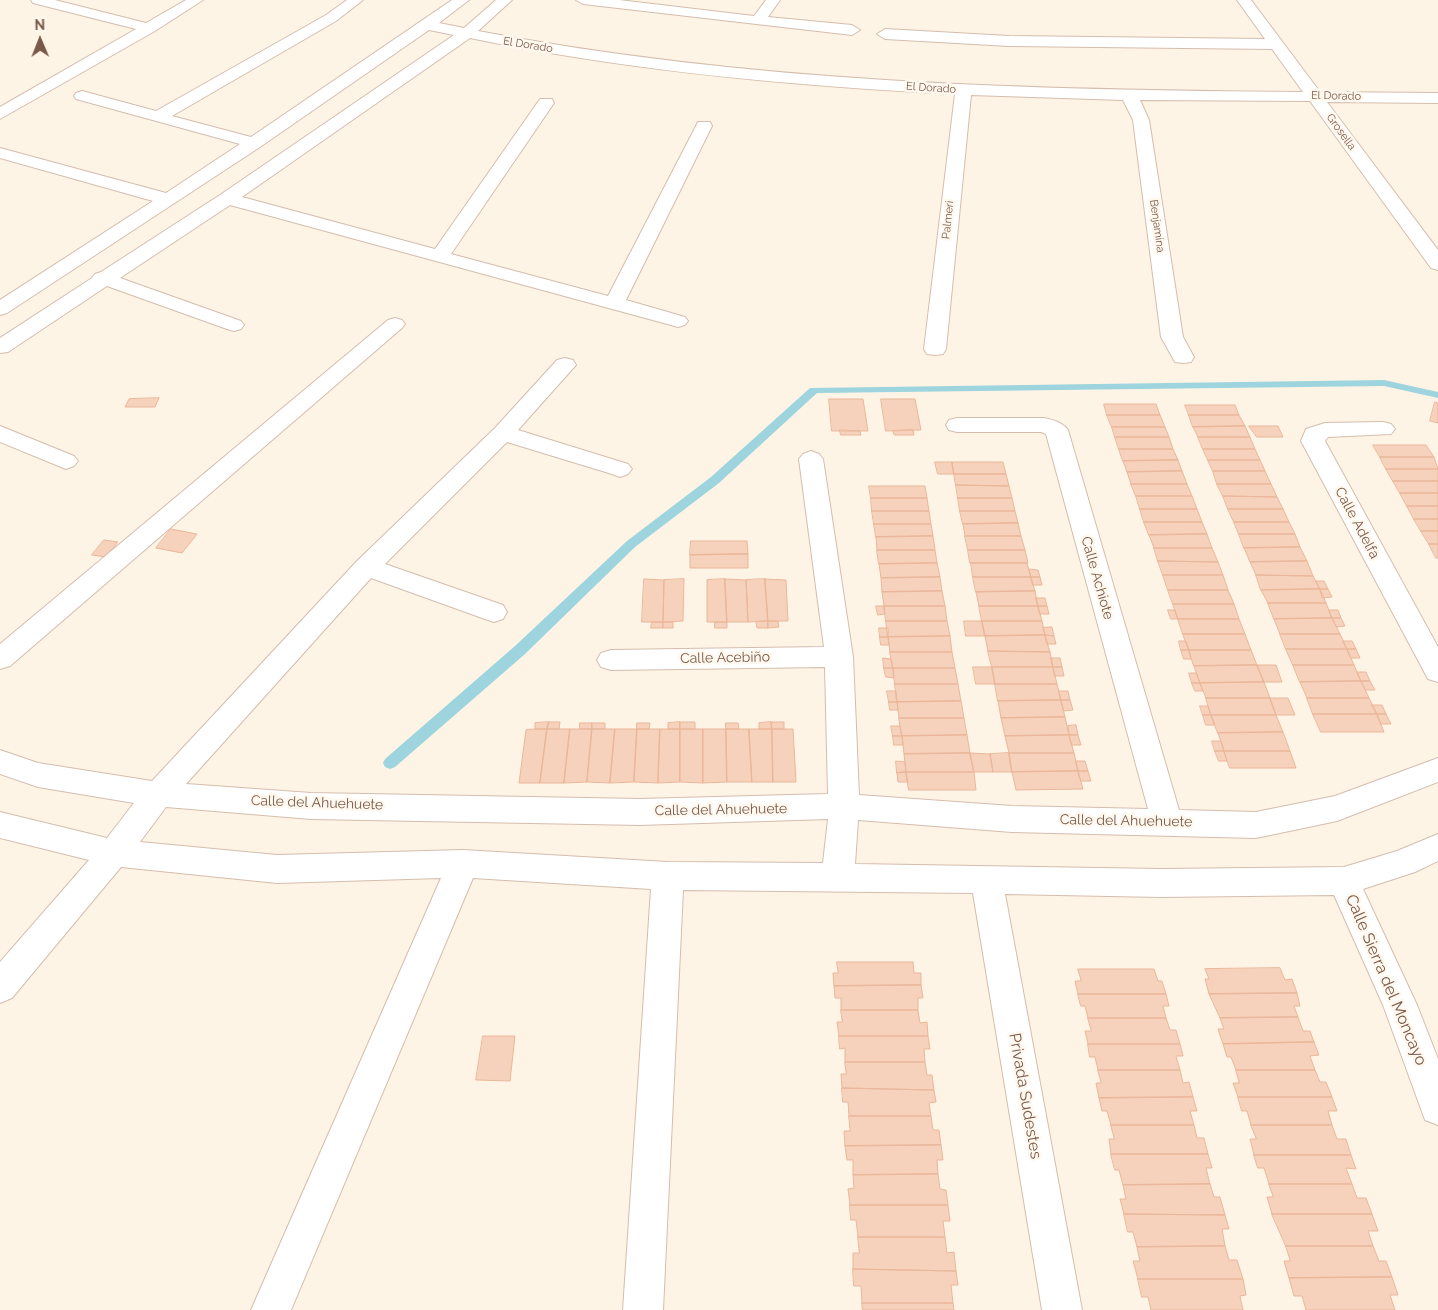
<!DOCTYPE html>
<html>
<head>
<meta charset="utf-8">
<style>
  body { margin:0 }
  #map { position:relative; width:1438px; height:1310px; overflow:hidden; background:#fef4e6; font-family:Raleway,sans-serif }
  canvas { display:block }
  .north { position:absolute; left:15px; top:15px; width:50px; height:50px; -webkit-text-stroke:4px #fff8ee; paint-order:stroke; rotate:359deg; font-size:14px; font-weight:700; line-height:20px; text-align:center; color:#7a5948 }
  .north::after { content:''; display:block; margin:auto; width:18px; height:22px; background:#7a5948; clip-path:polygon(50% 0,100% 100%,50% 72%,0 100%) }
</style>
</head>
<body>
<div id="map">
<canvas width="1438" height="1310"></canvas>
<div class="north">N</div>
</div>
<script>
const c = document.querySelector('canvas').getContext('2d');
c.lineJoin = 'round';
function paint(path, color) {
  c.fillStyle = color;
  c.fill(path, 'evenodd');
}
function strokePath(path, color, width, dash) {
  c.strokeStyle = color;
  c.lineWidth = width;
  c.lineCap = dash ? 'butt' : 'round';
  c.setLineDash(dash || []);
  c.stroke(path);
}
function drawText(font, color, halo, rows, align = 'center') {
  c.font = font + ' Raleway,sans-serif';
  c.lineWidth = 5;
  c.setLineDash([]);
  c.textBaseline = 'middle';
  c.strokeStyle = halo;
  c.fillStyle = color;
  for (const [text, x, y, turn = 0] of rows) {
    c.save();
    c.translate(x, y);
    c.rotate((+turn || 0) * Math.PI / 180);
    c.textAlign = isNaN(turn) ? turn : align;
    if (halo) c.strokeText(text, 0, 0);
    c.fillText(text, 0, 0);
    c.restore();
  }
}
paint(new Path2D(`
  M1384 380 1438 392V398L1384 386 817 393 719 483 635 547 525 654 395 767 390 769 385 767 383 763 385 759 515 646 627 541 711 477 810 388Z`), '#9dd4dd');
const building = new Path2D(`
  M159 398 155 407H125L129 399Z
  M829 399H863L868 431H832Z
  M881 399H915L921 430 886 431Z
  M1435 402 1438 403V423L1430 421Z
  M1104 404H1156L1160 415H1107Z
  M1185 405H1235L1239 415H1189Z
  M1107 415H1160L1165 427H1112Z
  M1189 415H1239L1245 426 1193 427Z
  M1245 426 1250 437H1198L1193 427Z
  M1249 426H1278L1283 437H1257Z
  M1112 427H1165L1169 437H1115Z
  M840 430 860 431 861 435H841Z
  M913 430 914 435H894L893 431Z
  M1115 437H1169L1173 449H1119Z
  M1198 437H1250L1255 449H1203Z
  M1373 445H1426L1434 457H1380Z
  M1119 449H1173L1178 460 1123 461Z
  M1203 449H1255L1260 460H1208Z
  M1380 457H1434L1438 469H1386Z
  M1178 460 1182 471 1127 472 1123 461Z
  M1208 460H1260L1265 471H1213Z
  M935 462H952L954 474H938Z
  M952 462H1003L1006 474H954Z
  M1386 469H1438V481H1393Z
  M1182 471 1187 484H1131L1127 472Z
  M1213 471H1265L1271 484H1217Z
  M954 474H1006L1009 486 956 485Z
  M1393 481H1438V493H1400Z
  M1131 484H1187L1192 496H1136Z
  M1217 484H1271L1277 497 1223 496Z
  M956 485 1009 486 1012 498H958Z
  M869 486H925L927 498H871Z
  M1400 493H1438V506H1407Z
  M1136 496H1192L1197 509H1140Z
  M1223 496 1277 497 1283 509H1228Z
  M871 498H927L929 511H872Z
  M958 498H1012L1015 511H960Z
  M1407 506H1438V519H1414Z
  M1140 509H1197L1202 522H1144Z
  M1228 509H1283L1289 522H1234Z
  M872 511H929L931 524H874Z
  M960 511H1015L1018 523 963 524Z
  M1414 519H1438V531H1421Z
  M1144 522H1202L1207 534 1149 535Z
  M1234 522H1289L1295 534H1239Z
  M1018 523 1021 536H965L963 524Z
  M874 524H931L933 536 876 537Z
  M171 529 197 534 182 553 156 548Z
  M1421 531H1438V544H1429Z
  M1207 534 1212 548H1154L1149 535Z
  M1239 534H1295L1300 547 1244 548Z
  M933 536 935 550H877L876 537Z
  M965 536H1021L1025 550H968Z
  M104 540 118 542 106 557 92 555Z
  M691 541H747L748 554 690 555Z
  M1429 544H1438V558H1436Z
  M1300 547 1307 561 1250 562 1244 548Z
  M1154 548H1212L1218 562 1158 561Z
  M877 550H935L937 563 879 564Z
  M968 550H1025L1028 563H970Z
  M748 554V568H690V555Z
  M1158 561 1218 562 1223 575H1163Z
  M1307 561 1313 576 1256 575 1250 562Z
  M937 563 940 577 881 578 879 564Z
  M971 563H1027L1031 577H973Z
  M1029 569 1038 570 1040 577H1031Z
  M1163 575H1223L1228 590H1168Z
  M1256 575 1313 576 1320 589 1261 590Z
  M940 577 942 591 882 592 881 578Z
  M973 577H1031L1035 591 976 592Z
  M1031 577H1040L1042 585H1033Z
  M644 579 664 580 663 622H642Z
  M684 579 683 621 663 622 664 580Z
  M725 579 746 580 748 622H727Z
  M725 579 727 622H707V580Z
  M765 579 786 580 788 621H768Z
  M765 579 768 621 748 622 746 580Z
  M1316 581H1324L1328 589H1320Z
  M1320 589H1328L1332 597 1323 598Z
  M1320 589 1326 603H1268L1261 590Z
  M1168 590H1228L1234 604H1173Z
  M942 591 945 606H884L882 592Z
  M1035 591 1038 606H979L976 592Z
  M1036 598H1045L1047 606H1038Z
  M1268 603H1326L1332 618 1274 619Z
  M1173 604H1234L1239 619H1178Z
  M876 606H884L885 614 878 615Z
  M884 606H945L947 621H886Z
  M979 606H1038L1042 621H982Z
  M1038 606H1047L1049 614H1040Z
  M1168 610H1175L1178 619H1171Z
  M1329 610H1338L1341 618H1332Z
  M1332 618H1341L1345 626 1337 627Z
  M1332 618 1340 634H1280L1274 619Z
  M1178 619H1239L1245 634H1183Z
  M768 621H778L779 627 768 628Z
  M768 621V628H757L756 622Z
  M886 621H947L950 636 888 637Z
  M964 621H982L985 636H966Z
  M982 621H1042L1045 635 985 636Z
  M652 622H663V628H651Z
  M663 622H673V628H663Z
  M715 622H727V628H715Z
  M1049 627H1052L1054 636 1045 635 1043 628Z
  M879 628H888V637H880Z
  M1183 634H1245L1251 650H1189Z
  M1280 634H1340L1347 649H1286Z
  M1045 635 1054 636 1056 644H1047Z
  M1045 635 1050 652 988 651 985 636Z
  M950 636 952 652H890L888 637Z
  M880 637H888L889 645H881Z
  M1179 641H1186L1189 650H1181Z
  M1343 641H1352L1356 649H1347Z
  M1286 649H1347L1354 665H1293Z
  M1347 649H1356L1360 658H1351Z
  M1181 650H1189L1191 659H1184Z
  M1189 650H1251L1257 665 1194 666Z
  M988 651 1050 652 1053 667H992Z
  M890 652H952L955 668H893Z
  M883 658 891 659 893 668H884Z
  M1051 658H1060L1062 667H1053Z
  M1257 665H1276L1282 682H1264Z
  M1257 665 1264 682 1200 683 1194 666Z
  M1293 665H1354L1361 681 1300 682Z
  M973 667H992L995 684H976Z
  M992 667H1053L1057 684H995Z
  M1053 667H1062L1064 676H1055Z
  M884 668H893L894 678 886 677Z
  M893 668H955L958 684H895Z
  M1357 672H1366L1370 681H1361Z
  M1189 673H1196L1200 683H1192Z
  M1361 681H1370L1375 690H1366Z
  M1361 681 1369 698H1307L1300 682Z
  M1264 682 1270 698H1206L1200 683Z
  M1192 683H1200L1203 691H1195Z
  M895 684H958L961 701 897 702Z
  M995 684H1057L1061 700 998 701Z
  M887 691H896L897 702H889Z
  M1059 691H1068L1070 700H1061Z
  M1206 698H1270L1276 715H1211Z
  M1270 698H1288L1295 715H1276Z
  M1307 698H1369L1377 714H1313Z
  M1061 700H1070L1073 710 1064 711Z
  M1061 700 1065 717 1001 718 998 701Z
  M961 701 964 718H899L897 702Z
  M889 702H897L898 710H890Z
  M1372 705H1382L1386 714H1377Z
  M1200 706H1208L1211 715H1203Z
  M1313 714H1377L1384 732H1321Z
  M1377 714H1386L1391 724H1381Z
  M1203 715H1211L1215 725H1206Z
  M1211 715H1276L1283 732 1218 733Z
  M1065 717 1069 735 1005 736 1001 718Z
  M899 718H964L967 735 902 736Z
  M549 722 547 729H535V723Z
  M549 722H560L559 729H547Z
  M680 722V729H668V723Z
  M680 722H695V729H680Z
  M771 722 772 729H759V723Z
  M771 722H784V729H772Z
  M580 723H592V729H580Z
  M592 723H605V729H592Z
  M637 723H650L649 729H637Z
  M726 723H738L739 729H726Z
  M1076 725 1078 735H1069L1068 726Z
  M891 726H900L902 736H893Z
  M535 729H547L540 783H519L526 730Z
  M547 729H570L564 783H540Z
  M570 729H592L587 782 564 783Z
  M592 729H615L610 783 587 782Z
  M615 729H637L634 782 610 783Z
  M637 729H660L658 783 634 782Z
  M660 729H680V782L658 783Z
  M680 729H703V783L680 782Z
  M703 729H726L727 782 703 783Z
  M726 729H749L752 782H727Z
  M749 729H772L773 782H752Z
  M772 729H793L796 782H773Z
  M1283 732 1290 751H1224L1218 733Z
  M967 735 970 753 904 754 902 736Z
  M1069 735H1078L1081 745H1072Z
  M1069 735 1074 753H1009L1005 736Z
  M893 736H902L903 745H894Z
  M1212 741H1221L1224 751H1215Z
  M1215 751H1224L1227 761H1219Z
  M1224 751H1290L1296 768H1230Z
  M970 753 990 754 993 772H974Z
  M970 753 974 772H906L904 754Z
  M1009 753H1074L1078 771 1012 772Z
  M1009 753 1012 772H993L990 754Z
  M896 761 905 762 906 772 897 773Z
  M1076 761H1085L1088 771H1078Z
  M1078 771H1088L1091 781H1081Z
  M1078 771 1083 789 1016 790 1012 772Z
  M906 772H974L976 790H909Z
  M906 772 908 782H898L897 773Z
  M837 962H913L914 973H921V985L834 986 833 973H838Z
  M1280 968 1285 980 1292 979 1297 993 1209 994 1205 979H1209L1205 969Z
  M1078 969H1154L1158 981H1162L1166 994H1078L1075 981H1081Z
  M921 985 923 998H918V1010H841V998H835L834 986Z
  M1297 993 1300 1006H1294L1298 1017 1220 1018 1209 994Z
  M1078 994H1166L1169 1006H1163L1166 1018H1088L1085 1006H1081Z
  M841 1010H918L920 1023 927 1022 928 1036H839L837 1022H842Z
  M1298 1017 1303 1031H1310L1314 1042 1223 1044 1218 1029H1224L1220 1018Z
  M1088 1018H1166L1170 1030H1176L1180 1044H1088L1085 1031H1091Z
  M483 1036H515L510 1081 476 1080Z
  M839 1036H928L930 1049H924L925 1062H845V1048L840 1049Z
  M1314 1042 1319 1055 1310 1056 1315 1070H1236L1231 1057H1227L1223 1044Z
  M1088 1044H1180L1183 1056H1176L1180 1070H1098L1095 1057H1090Z
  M845 1062H925L927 1075H932L934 1090 842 1088 841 1074H846Z
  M1098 1070H1180L1183 1083 1189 1082 1193 1097 1099 1098 1096 1083H1101Z
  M1236 1070H1315L1320 1082H1326L1332 1097H1238L1233 1083H1239Z
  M842 1088 934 1090 936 1102 929 1103 931 1116H849L848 1102H843Z
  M1193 1097 1197 1111H1190L1194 1125H1111L1107 1111H1102L1099 1098Z
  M1238 1097H1332L1337 1111H1328L1332 1125H1251L1247 1111H1242Z
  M849 1116H931L933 1130H939L941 1145 845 1146 844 1131H850Z
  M1111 1125H1194L1197 1138H1204L1208 1154H1111L1109 1139H1114Z
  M1251 1125H1332L1337 1139H1346L1351 1155H1254L1250 1139H1256Z
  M941 1145 943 1160H937L938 1174 853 1175V1160H847L845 1146Z
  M1111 1154H1208L1212 1168H1206L1210 1184 1123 1185 1119 1170H1115Z
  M1254 1155H1351L1356 1169 1346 1168 1352 1184H1269L1264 1168H1258Z
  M938 1174 940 1189 946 1190 948 1205H850L848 1189 854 1188 853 1175Z
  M1210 1184 1214 1197H1220L1225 1215 1124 1214 1120 1199H1126L1123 1185Z
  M1269 1184H1352L1357 1198H1366L1372 1214H1272L1267 1197H1273Z
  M850 1205H948L950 1221H943L945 1237H858L856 1220H851Z
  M1124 1214 1225 1215 1229 1229H1222L1225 1246 1137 1247 1133 1232H1128Z
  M1272 1214H1372L1378 1231H1368L1373 1246H1286Z
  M858 1237H945L947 1253 954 1252 956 1271 853 1269V1253H859Z
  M1225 1246 1229 1260H1237L1243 1279H1138L1133 1261H1140L1137 1247Z
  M1286 1246H1373L1379 1261H1386L1392 1277 1289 1278 1284 1261H1290Z
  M853 1269 956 1271 958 1285H951L953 1303H862L861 1286H854Z
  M1392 1277 1398 1295H1390L1395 1310H1306L1302 1296H1294L1289 1278Z
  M1138 1279H1243L1246 1295 1240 1296 1243 1310H1151L1148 1297H1142Z
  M862 1303H953L954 1310H863Z`);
paint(building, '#f6d1bb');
strokePath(building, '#eab79a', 1);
const minor = new Path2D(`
  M31 0H55L146 23 186 0H203L155 31 0 119V107L136 29 33 3Z
  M347 0H363L336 21 172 116 251 137 452 0H469L439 23 464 28 496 0H512L478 31C751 83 1027 90 1303 92L1272 49 1009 46 885 39 877 34 885 29 1009 36 1265 39 1237 0H1251L1320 92 1438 93V103L1327 102 1438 250V270L1431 268 1310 101 1140 100 1149 120 1183 337 1194 357 1191 362 1183 363 1175 362 1161 337 1133 120 1123 100 971 95 946 349 943 354 935 355 927 354 924 349 955 94C793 86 629 71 470 38L242 197 435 249 540 99H552L554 103 451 254 608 296 696 126 698 122H710L712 126 626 300 685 317 688 321 685 325 678 327 671 325 230 205 120 278 241 321 244 325 241 329 234 331 227 329 107 286 8 352 0 353V338L92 278 95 274 101 272 220 195 454 35 429 30 260 147 7 313 0 315V300L153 201 0 158V148L166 193 240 144 76 99 74 96 76 93 82 91 156 111 326 15Z
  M576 0H619L754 16 766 0H780L768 17 852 25 860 30 852 35 583 4Z
  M395 318 402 320 405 324 402 328 10 666 0 669V644L388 320Z
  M565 358 573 360 576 365 518 430 628 464 632 469 628 474 620 477 612 474 507 442 385 564 503 605 507 612 503 619 494 622 485 619 371 578 186 784 311 793 640 799 828 794 825 667 611 670 601 667 597 660 601 653 611 650 824 647 799 459 803 454 811 451 819 454 823 459 853 657 859 795 1012 806 1148 809 1046 434 1041 432H957L949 430 946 425 949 420 957 418H1044C1053 420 1062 422 1068 430L1179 810 1256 812 1335 796 1438 758V782L1337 821 1256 838 1012 832 858 820 855 864 1161 869 1344 867 1397 851 1438 834V861L1415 872 1363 889 1417 1005 1438 1059V1125L1425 1120 1383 1005 1334 895 1161 897 1005 894 1082 1310H1042L973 893 683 890 663 1310H623L651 889 473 878 291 1310H251L441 878 277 883 121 867 12 998 0 1003V962L89 860 0 838V812L107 838 134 803 38 787 0 774V750L38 763 152 781 357 561 495 428 557 360ZM166 807 311 819 640 825 828 819 823 863 668 862 463 850 277 855 140 842Z
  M1383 422 1391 424 1395 429 1391 434 1328 437 1325 441 1438 647V682L1428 679 1301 441 1306 429 1325 423Z
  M0 426 74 456 78 461 74 466 66 469 0 442Z`);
strokePath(minor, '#d4bdad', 2);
paint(minor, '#fff');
drawText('11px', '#7a5948', '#fff8ee', [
  ["El Dorado",528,45,9],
  ["El Dorado",931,88,4],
  ["El Dorado",1336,96,1],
  ["Grosella",1341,132,54],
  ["Palmeri",948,220,-84],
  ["Benjamina",1157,226,82]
]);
drawText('14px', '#7a5948', '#fff8ee', [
  ["Calle Adelfa",1357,523,62],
  ["Calle Achiote",1097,578,74],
  ["Calle Acebiño",725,658,-1],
  ["Calle del Ahuehuete",317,803,2],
  ["Calle del Ahuehuete",721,810,-1],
  ["Calle del Ahuehuete",1126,821,1]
]);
drawText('16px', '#7a5948', '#fff8ee', [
  ["Calle Sierra del Moncayo",1386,980,67],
  ["Privada Sudestes",1025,1096,80]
]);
</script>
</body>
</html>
